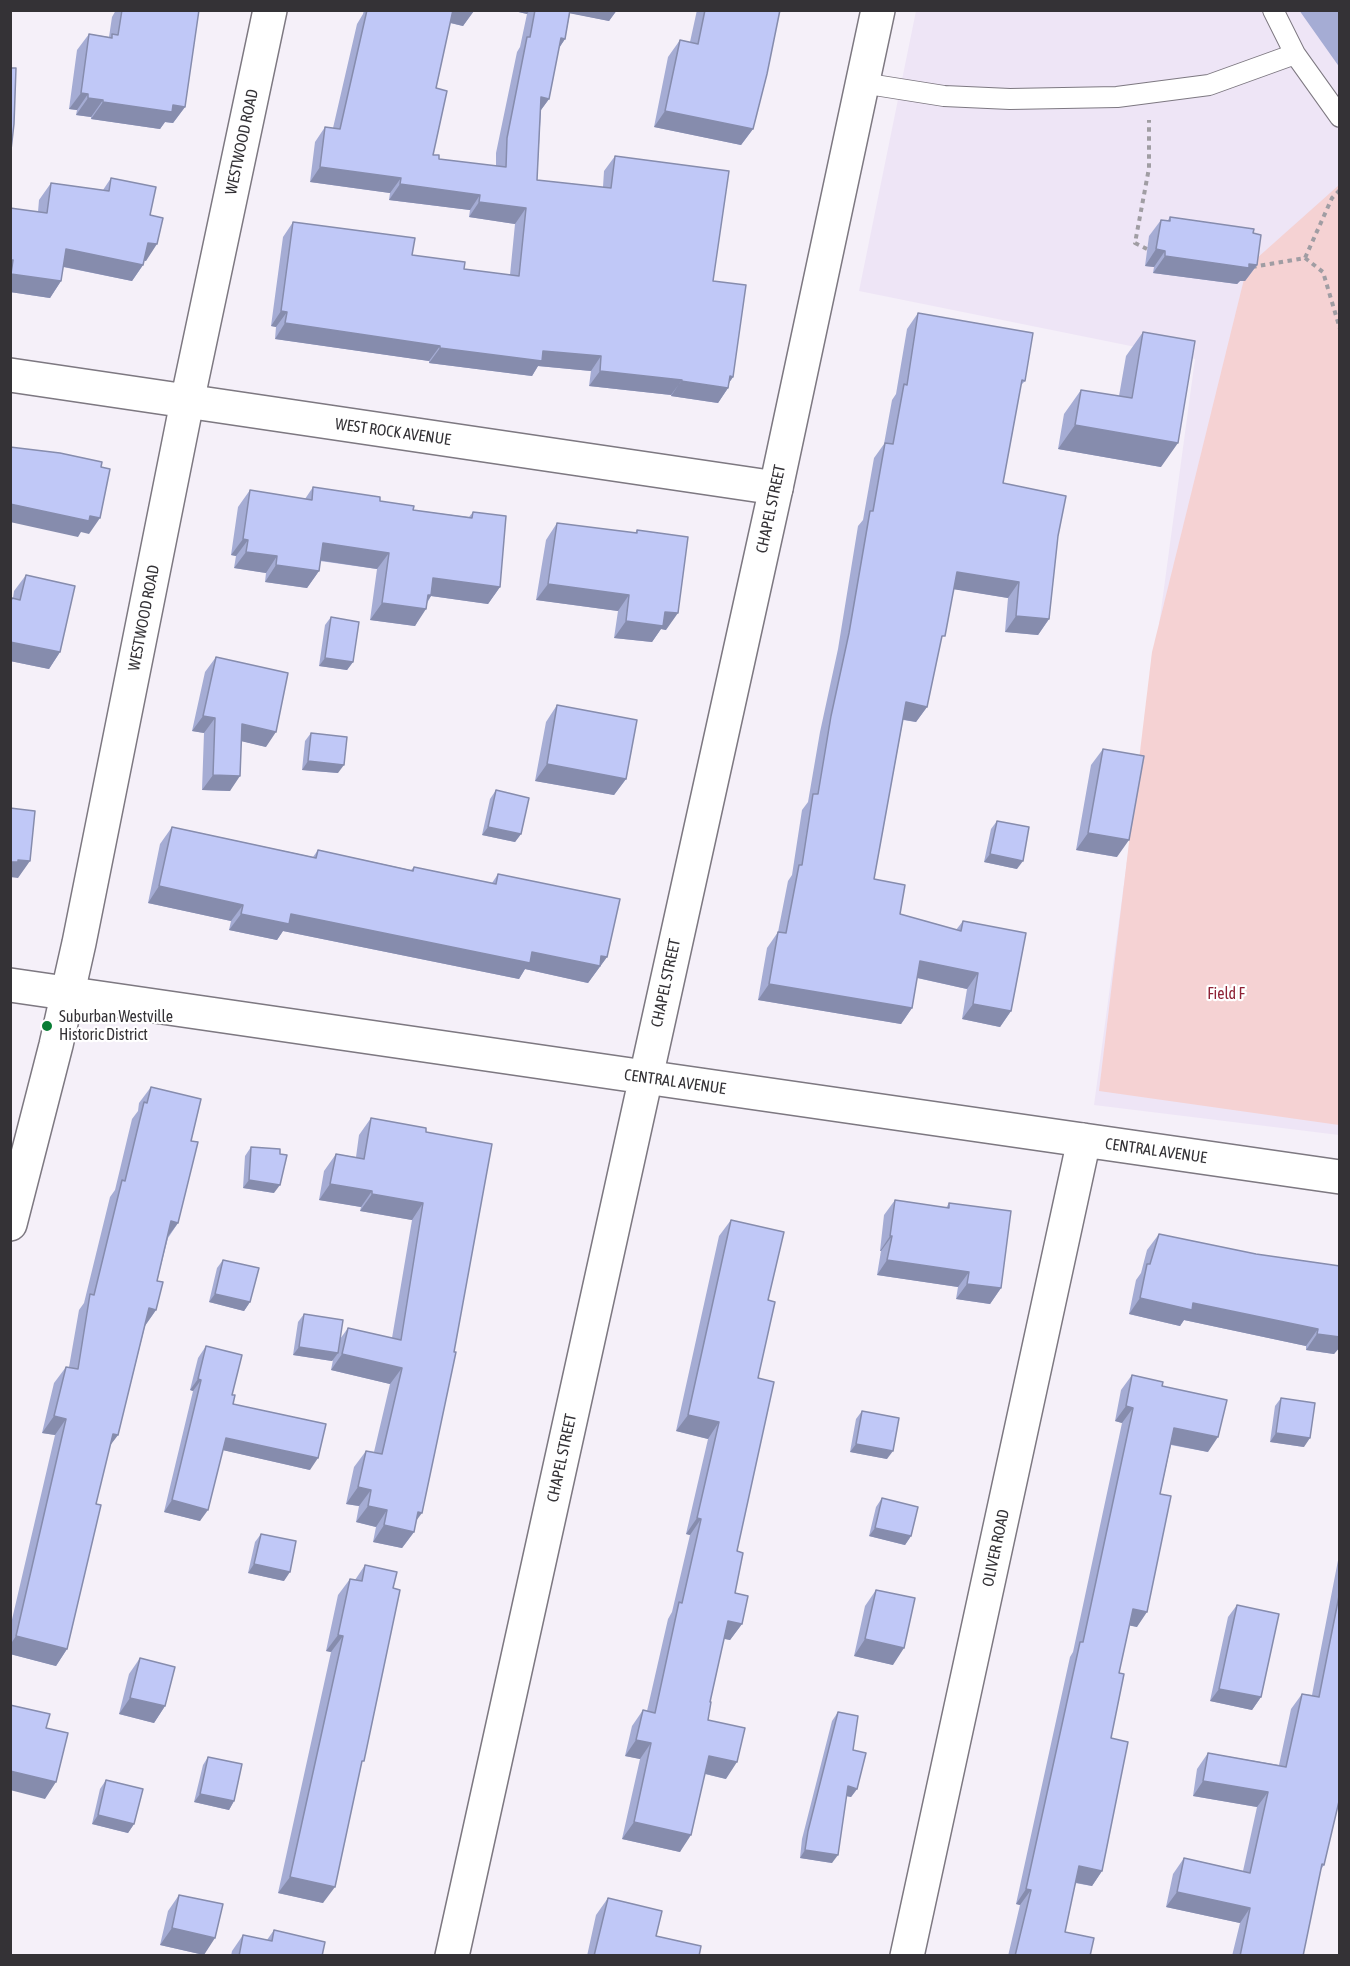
<!DOCTYPE html>
<html>
<head>
<meta charset="utf-8">
<style>
  body { margin:0 }
  #map { position:relative; width:1350px; height:1966px; overflow:hidden; background:#f5f0f9; font-family:"Asap Condensed",sans-serif }
  canvas { display:block }
  .frame { position:absolute; inset:0; border:12px solid #343236; pointer-events:none }
</style>
</head>
<body>
<div id="map">
<canvas width="1350" height="1966"></canvas>
<div class="frame"></div>
</div>
<script>
const c = document.querySelector('canvas').getContext('2d');
c.lineJoin = 'round';
function paint(path, color) {
  c.fillStyle = color;
  c.fill(path, 'evenodd');
}
function strokePath(path, color, width, dash) {
  c.strokeStyle = color;
  c.lineWidth = width;
  c.lineCap = dash ? 'butt' : 'round';
  c.setLineDash(dash || []);
  c.stroke(path);
}
function drawText(font, color, halo, rows, align = 'center') {
  c.font = font + ' "Asap Condensed",sans-serif';
  c.lineWidth = 4.5;
  c.setLineDash([]);
  c.textBaseline = 'middle';
  c.strokeStyle = halo;
  c.fillStyle = color;
  for (const [text, x, y, turn = 0] of rows) {
    c.save();
    c.translate(x, y);
    c.rotate((+turn || 0) * Math.PI / 180);
    c.textAlign = isNaN(turn) ? turn : align;
    if (halo) c.strokeText(text, 0, 0);
    c.fillText(text, 0, 0);
    c.restore();
  }
}
paint(new Path2D(`
  M916 11H1339V1135L1094 1105 1195 359 859 291Z`), '#eee5f6');
paint(new Path2D(`
  M1339 185V1125L1099 1091 1152 652 1247 267Z`), '#f5d2d3');
const service = new Path2D(`
  M1273 10 1295 54 1340 117
  M862 83 944 96 1010 99 1117 97 1209 85 1295 54`);
const minor = new Path2D(`
  M10 375 776 488
  M645 1077 1340 1177
  M10 1224 56 1045 79 943 187 402 270 10
  M907 1956 1084 1140`);
const tertiary = new Path2D(`
  M10 985 645 1077
  M452 1956 776 488 878 10`);
strokePath(service, '#7d7881', 22);
strokePath(minor, '#7d7881', 36);
strokePath(tertiary, '#7d7881', 36);
strokePath(new Path2D(`
  M1147 249 1135 243 1149 168V120
  M1305 258 1323 272 1340 329
  M1252 267 1305 258 1332 198 1340 190`), '#a09da3', 4, [4.5, 4.5]);
strokePath(service, '#fff', 20);
strokePath(minor, '#fff', 33);
strokePath(tertiary, '#fff', 33);
paint(new Path2D(`
  M116 10H199L185 107 173 123 165 122 160 129 91 119V117L76 115 77 110 69 109 77 50 89 34 109 37 112 17Z
  M364 10H474L463 26 450 23 436 88 433 155 439 159 496 166V153L517 52 520 47 527 14 510 10H617L609 21 570 13 565 39 559 48 549 99 541 110 537 180 603 187 604 171 615 156 713 281 733 377 729 383 728 388 718 403 671 396V395L589 386 591 371 538 366 532 376 429 363V361L275 339 276 327 271 326 283 237 293 222 464 269 510 275 515 224 469 217 470 210 389 200 390 193 310 182 315 142 325 127 333 128 357 24 363 14Z
  M697 10H780L753 129 741 145 654 127 668 57 680 40 690 42Z
  M1299 10H1340V68Z
  M111 178 150 215 146 261 144 260 143 265 132 281 63 267 61 281 50 298 10 292V208L38 212 39 200 51 183 103 190Z
  M1170 217 1253 233 1257 265 1245 281H1240L1237 284 1153 273 1154 267 1145 266 1149 236 1161 220H1168Z
  M918 313 1025 381 1020 386 1003 483 1058 536 1049 619 1038 635 1005 632 1008 598 954 589 940 643 927 707 916 722 903 720 874 879 900 914 956 930 963 921 1011 1011 1000 1027 962 1019 967 989 917 978 912 1008 901 1024 758 1000 767 948 778 932 788 881 792 875 802 810 808 802 820 732 838 649 858 526 863 520 874 458 884 444 892 400 896 394 907 329Z
  M1143 332 1161 467 1058 449 1064 414 1081 390 1119 396 1126 356Z
  M313 487 380 501 413 510 469 517 473 512 500 587 488 604 431 596 415 626 370 620 377 569 320 561 319 571 307 588 265 582 266 573 234 568 236 556 231 555 238 507 250 490 305 499Z
  M557 523 635 533 637 530 666 630 661 629 652 642 614 638 618 611 536 600 546 540Z
  M26 575 60 652 49 669 10 661V600L13 598 14 591Z
  M331 617 353 662 347 670 319 666 325 625Z
  M216 657 266 747 242 741 230 791 202 790 204 733 192 731 205 672Z
  M557 705 626 779 614 795 535 781 546 722Z
  M311 733 338 773 302 770 305 741Z
  M1103 749 1117 857 1076 850 1091 765Z
  M496 790 521 834 515 842 482 835 490 799Z
  M997 821 1017 869 984 862 991 829Z
  M172 827 313 857 318 850 411 870 414 867 492 883 498 874 607 957 588 983 525 969 519 979 283 931 277 940 229 930 231 921 148 903 160 844Z
  M151 1087 191 1141 178 1223 168 1238 157 1281 156 1310 145 1326 118 1435 110 1445 96 1504 67 1649 56 1666 10 1654V1628L55 1435 42 1433 54 1383 66 1367H69L79 1310 84 1303 110 1197 115 1190 132 1119 138 1111 139 1103Z
  M371 1118 426 1132 416 1521 414 1532 402 1548 373 1542 376 1527 356 1522 359 1506 346 1504 354 1467 366 1451 374 1452 390 1384 331 1370 333 1360 332 1361 293 1355 298 1322 304 1314 340 1339 348 1328 392 1338 412 1220 360 1211 361 1207 319 1200 324 1171 336 1154 356 1157 359 1135Z
  M251 1147 274 1193 243 1188 245 1156Z
  M895 1200 946 1208 949 1203 1001 1288 990 1304 956 1299 958 1287 877 1275 881 1251H880L884 1215Z
  M731 1220 768 1300 758 1378 737 1551 735 1593 742 1624 730 1640 724 1639 710 1702 708 1720 726 1779 705 1774 680 1852 622 1839 640 1759 625 1756 632 1726 643 1710 647 1711 668 1619 672 1612 690 1535 686 1534 708 1439 676 1431 719 1236Z
  M1159 1234 1256 1254 1340 1266V1347L1334 1354 1306 1350V1346L1184 1320 1180 1326 1129 1314 1136 1280 1141 1273 1147 1250Z
  M223 1260 250 1302 244 1311 209 1302 217 1268Z
  M206 1346 232 1395 233 1404 310 1470 223 1450 200 1521 164 1512 193 1391 190 1390 198 1358Z
  M1132 1375 1162 1386 1208 1452 1171 1445 1160 1494 1137 1627 1129 1625 1119 1673 1111 1738 1102 1871 1092 1886 1075 1883 1065 1932 1090 1956H1008L1020 1905 1016 1904 1070 1657 1073 1652 1122 1423 1115 1421 1121 1390Z
  M1281 1398 1304 1447 1270 1442 1275 1406Z
  M862 1411 887 1459 850 1452 856 1419Z
  M882 1498 911 1536 905 1545 869 1536 876 1507Z
  M261 1534 284 1581 248 1573 255 1542Z
  M1340 1550V1797L1324 1865 1320 1871 1303 1956H1232L1240 1923 1166 1907 1173 1874 1184 1858 1243 1871 1257 1807 1193 1796 1197 1769 1208 1753 1279 1765 1291 1709 1302 1694 1312 1695Z
  M365 1565 393 1588 361 1766 323 1903 278 1893 331 1652 326 1651 338 1595 350 1579 355 1580Z
  M876 1590 893 1665 854 1656 865 1606Z
  M1237 1605 1261 1697 1252 1710 1210 1701 1228 1617Z
  M140 1658 165 1706 154 1723 119 1714 129 1674Z
  M838 1712 853 1750 857 1789 851 1797 846 1796 832 1863 800 1858 802 1839 832 1721Z
  M208 1757 234 1801 229 1810 194 1802 203 1765Z
  M106 1780 134 1824 128 1833 92 1824 100 1789Z
  M179 1895 204 1955 160 1945 168 1911Z
  M608 1898 656 1936 699 1956H587L596 1915Z
  M274 1930 322 1956H231L232 1951 243 1935 267 1940Z`), '#a5acd4');
paint(new Path2D(`
  M451 10 474 11 463 26 443 21Z
  M510 10H530L527 14Z
  M563 10H617L609 21 563 12Z
  M561 38 565 39 555 54Z
  M81 93 88 94 77 110 69 109Z
  M541 97 549 99 538 114Z
  M88 98 103 100 91 117 76 115Z
  M103 102 173 105 185 107 173 123 165 122 160 129 91 119Z
  M665 111 753 129 741 145 654 127Z
  M320 167 401 178 390 193 310 182Z
  M400 184 480 195 470 210 389 200Z
  M479 202 526 208 515 224 469 217Z
  M148 243 157 244 146 261 136 259Z
  M66 249 143 265 132 281 55 265Z
  M1156 249 1165 251 1154 267 1145 266Z
  M1165 256 1249 264 1257 265 1245 281H1240L1237 284 1153 273Z
  M11 274 61 281 50 298 10 292Z
  M281 311 287 312 276 327 271 326Z
  M285 323 440 346 429 361 275 339Z
  M440 348 543 351 601 356 591 371 538 366 532 376 429 363Z
  M600 371 682 380 671 395 589 386Z
  M730 376 733 377 726 387 728 388 718 403 671 396 681 381Z
  M1075 425 1178 443 1161 467 1058 449Z
  M10 504 90 516 100 518 89 534 81 532 78 537 10 522Z
  M243 539 248 540 236 556 231 555Z
  M323 543 389 553 377 569 311 559Z
  M246 552 277 556 266 573 234 568Z
  M276 565 319 571 307 588 265 582Z
  M957 572 1019 582 1008 598 946 588Z
  M433 578 500 587 488 604 431 596 422 609H426L415 626 370 620 382 603Z
  M548 584 629 595 618 611 536 600Z
  M665 612 678 613 666 630 661 629 652 642 614 638 626 621Z
  M1016 616 1049 619 1038 635 1005 632Z
  M10 642 60 652 49 669 10 661Z
  M325 658 353 662 347 670 319 666Z
  M906 702 927 707 916 722 895 718Z
  M203 716 215 718 204 733 192 731Z
  M242 724 276 732 266 747 232 739Z
  M308 761 344 765 338 773 302 770Z
  M547 764 626 779 614 795 535 781Z
  M213 775 240 776 230 791 202 790Z
  M488 827 521 834 515 842 482 835Z
  M1088 833 1129 840 1117 857 1076 850Z
  M990 854 1023 861 1017 869 984 862Z
  M18 860 30 861 18 878 10 877V862Z
  M159 886 243 905 231 921 148 903Z
  M241 914H291L532 952 607 957 588 983 525 969 519 979 283 931 277 940 229 930Z
  M920 961 978 973 967 989 909 976Z
  M769 984 912 1008 901 1024 758 1000Z
  M973 1004 1011 1011 1000 1027 962 1019Z
  M249 1180 280 1185 274 1193 243 1188Z
  M330 1184 372 1191 361 1207 319 1200Z
  M372 1194 423 1203 412 1220 360 1211Z
  M171 1221 178 1223 166 1239Z
  M890 1236H892L881 1251H880Z
  M887 1260 969 1272 958 1287 877 1275Z
  M967 1284 1001 1288 990 1304 956 1299Z
  M215 1294 250 1302 244 1311 209 1302Z
  M1140 1298 1193 1303 1318 1329 1306 1346 1184 1320 1180 1326 1129 1314Z
  M149 1308 156 1310 144 1327Z
  M1317 1334H1340V1347L1334 1354 1306 1350Z
  M299 1347 338 1353 332 1361 293 1355Z
  M342 1354 402 1368 390 1384 331 1370Z
  M198 1379 201 1380 193 1391 190 1390Z
  M1126 1406 1133 1408 1122 1423 1115 1421Z
  M688 1415 719 1422 708 1439 676 1431Z
  M54 1416 66 1419 55 1435 42 1433Z
  M1174 1428 1218 1437 1208 1452 1164 1443Z
  M1276 1433 1310 1438 1304 1447 1270 1442Z
  M113 1434 118 1435 106 1451Z
  M226 1438 318 1458 310 1470 218 1449Z
  M856 1444 893 1451 887 1459 850 1452Z
  M358 1487 371 1490 359 1506 346 1504Z
  M172 1500 208 1510 200 1521 164 1512Z
  M368 1506 387 1510 376 1527 356 1522Z
  M418 1512 422 1513 410 1529Z
  M697 1518 701 1519 690 1535 686 1534Z
  M384 1525 414 1532 402 1548 373 1542Z
  M875 1528 911 1536 905 1545 869 1536Z
  M254 1564 290 1572 284 1581 248 1573Z
  M1133 1609 1147 1612 1137 1627 1122 1624Z
  M728 1621 742 1624 730 1640 717 1637Z
  M338 1635 343 1636 331 1652 326 1651Z
  M16 1636 67 1649 56 1666 10 1654V1645Z
  M865 1639 904 1648 893 1665 854 1656Z
  M1219 1689 1261 1697 1252 1710 1210 1701Z
  M130 1698 165 1706 154 1723 119 1714Z
  M636 1740 651 1743 640 1759 625 1756Z
  M709 1756 737 1762 726 1779 698 1772Z
  M10 1771 56 1782 45 1799 10 1790Z
  M1203 1781 1268 1792 1257 1807 1193 1796Z
  M848 1786 857 1789 851 1797 842 1795Z
  M200 1794 234 1801 229 1810 194 1802Z
  M98 1815 134 1824 128 1833 92 1824Z
  M634 1822 691 1835 680 1852 622 1839Z
  M805 1850 838 1855 832 1863 800 1858Z
  M1079 1866 1102 1871 1092 1886 1068 1881Z
  M290 1877 335 1887 323 1903 278 1893Z
  M1026 1889 1031 1890 1020 1905 1016 1904Z
  M1177 1892 1250 1908 1240 1923 1166 1907Z
  M172 1928 215 1938 204 1955 160 1945Z`), '#868cad');
const building = new Path2D(`
  M122 10H199L185 107 173 105 172 112 103 102V100L88 98V94L81 93 89 34 112 38V34L118 35Z
  M367 10H453L436 88 447 91 433 155H439V159L506 167 507 138 527 37H530L535 10H570L565 39 561 38 549 99 541 97 537 180 611 188 615 156 729 171 713 281 746 285 733 377 730 376 728 388 681 381 682 380 600 371 601 356 543 351 542 361 440 348V346L285 323 287 312 281 311 293 222 415 238 412 255 465 262 464 269 519 276 526 208 479 202 480 195 400 184 401 178 320 167 325 127 340 129Z
  M705 10H780L767 74 753 129 665 111 680 40 698 44Z
  M10 68H16L14 124 11 150Z
  M111 178 156 187 150 215 163 218 157 244 148 243 143 265 66 249 61 281 11 274 13 260H10V208L47 213 51 183 109 191Z
  M1170 217 1254 229 1253 233 1261 235 1257 265 1249 264V268L1165 256V251L1156 249 1161 220 1170 221Z
  M918 313 1033 333 1025 381 1022 380 1003 483 1066 496 1058 536 1049 619 1016 616 1019 582 957 572 945 636H942L927 707 906 702 874 879 905 885 900 914 961 931 963 921 1026 933 1011 1011 973 1004 978 973 920 961 912 1008 769 984 778 932 786 933 799 865H802L813 794H818L831 716 849 633 870 511H873L885 443 893 444 904 384 907 385Z
  M1143 332 1195 341 1178 443 1075 425 1081 390 1132 398Z
  M10 447 60 453 102 462 101 467 110 469 100 518 90 516 89 521 10 504Z
  M313 487 380 497V501L414 506 413 510 472 518 473 512 506 516 500 587 433 578 431 595H428L426 609 382 603 389 553 323 543 319 571 276 565 277 556 246 552 248 540 243 539 250 490 312 500Z
  M557 523 637 533V530L688 537 678 613 665 612 663 626 626 621 629 595 548 584Z
  M26 575 75 586 60 652 10 642V604L12 598 20 600Z
  M331 617 359 622 353 662 325 658Z
  M216 657 288 673 276 732 242 724 240 776 213 775 215 718 203 716Z
  M557 705 637 720 626 779 547 764Z
  M311 733 347 737 344 765 308 761Z
  M1103 749 1144 756 1129 840 1088 833Z
  M496 790 529 798 521 834 488 827Z
  M10 808 35 811 30 861 18 860V862H10Z
  M997 821 1029 827 1023 861 990 854Z
  M172 827 316 858 318 850 413 871 414 867 496 884 498 874 620 899 607 957 601 956 600 966 532 952 530 963 291 914 289 924 241 914 243 905 159 886Z
  M151 1087 201 1099 191 1141 198 1142 178 1223 171 1221 157 1281 163 1282 156 1310 149 1308 118 1435 113 1434 96 1504 101 1505 67 1649 16 1636 66 1419 54 1416 66 1367 78 1369 90 1294 94 1295 122 1180 125 1181 144 1102 147 1103Z
  M371 1118 426 1128V1132L492 1144 454 1352H456L422 1513 418 1512 414 1532 384 1525 387 1510 368 1506 371 1490 358 1487 366 1451 382 1454 402 1368 342 1354 348 1328 401 1340 423 1203 372 1194V1191L330 1184 336 1154 364 1159Z
  M251 1147 280 1149V1154L287 1155 280 1185 249 1180Z
  M895 1200 949 1208V1203L1011 1211 1001 1288 967 1284 969 1272 887 1260 892 1236H890Z
  M731 1220 784 1232 768 1300 775 1302 758 1378 774 1382 737 1551 743 1553 735 1593 748 1596 742 1624 728 1621 710 1702H711L708 1720 745 1728 737 1762 709 1756 691 1835 634 1822 651 1743 636 1740 643 1710 655 1713 679 1602 682 1603 701 1519 697 1518 719 1422 688 1415Z
  M1159 1234 1256 1254 1340 1266V1337L1317 1334 1318 1329 1193 1303 1192 1310 1140 1298 1147 1264H1150Z
  M223 1260 259 1268 250 1302 215 1294Z
  M304 1314 343 1320 338 1353 299 1347Z
  M206 1346 242 1355 232 1395H235L233 1404 326 1424 318 1458 226 1438 208 1510 172 1500 201 1380 198 1379Z
  M1132 1375 1163 1382 1162 1386 1227 1400 1218 1437 1174 1428 1160 1494 1171 1496 1147 1612 1133 1609 1119 1673 1124 1674 1111 1738 1128 1742 1102 1871 1079 1866 1065 1932 1094 1938 1090 1956H1015L1031 1890 1026 1889 1080 1642H1083L1133 1408 1126 1406Z
  M1281 1398 1315 1403 1310 1438 1276 1433Z
  M862 1411 899 1418 893 1451 856 1444Z
  M882 1498 918 1507 911 1536 875 1528Z
  M261 1534 296 1541 290 1572 254 1564Z
  M365 1565 397 1572 393 1588 400 1590 364 1761H362L335 1887 290 1877 343 1636 338 1635 350 1579 362 1581Z
  M876 1590 915 1598 904 1648 865 1639Z
  M1340 1591V1797L1324 1865 1322 1864 1303 1956H1240L1250 1908 1177 1892 1184 1858 1250 1873 1268 1792 1203 1781 1208 1753 1286 1767 1302 1694 1319 1697Z
  M1237 1605 1279 1614 1261 1697 1219 1689Z
  M140 1658 175 1667 165 1706 130 1698Z
  M10 1705 50 1714 46 1728 68 1733 56 1782 10 1771Z
  M838 1712 858 1716 853 1750 866 1753 857 1789 848 1786 838 1855 805 1850 808 1831Z
  M208 1757 242 1764 234 1801 200 1794Z
  M106 1780 143 1789 134 1824 98 1815Z
  M179 1895 223 1904 215 1938 172 1928Z
  M608 1898 662 1911 656 1936 701 1946 699 1956H594Z
  M274 1930 325 1942 322 1956H239L243 1935 272 1941Z`);
paint(building, '#c0c8f7');
strokePath(building, '#868cad', 1.5);
for (const [x, y, r, color] of [
  [47,1026,6,"#087d34"]
]) {
  const dot = new Path2D();
  dot.arc(x, y, r, 0, 2 * Math.PI);
  c.fillStyle = color;
  c.fill(dot);
  strokePath(dot, '#fff', 2);
}
drawText('16px', '#343236', '#fff', [
  ["WESTWOOD ROAD",242,142,-78],
  ["WEST ROCK AVENUE",393,432,8],
  ["CHAPEL STREET",771,509,-78],
  ["WESTWOOD ROAD",144,618,-79],
  ["CHAPEL STREET",666,983,-78],
  ["CENTRAL AVENUE",675,1082,8],
  ["CENTRAL AVENUE",1156,1151,8],
  ["CHAPEL STREET",562,1458,-78],
  ["OLIVER ROAD",996,1548,-78]
]);
drawText('16px', '#8e2235', '#fff', [
  ["Field F",1226,994]
]);
drawText('16px', '#343236', '#fff', [
  ["Suburban Westville",59,1017],
  ["Historic District",59,1035]
], 'left');
</script>
</body>
</html>
